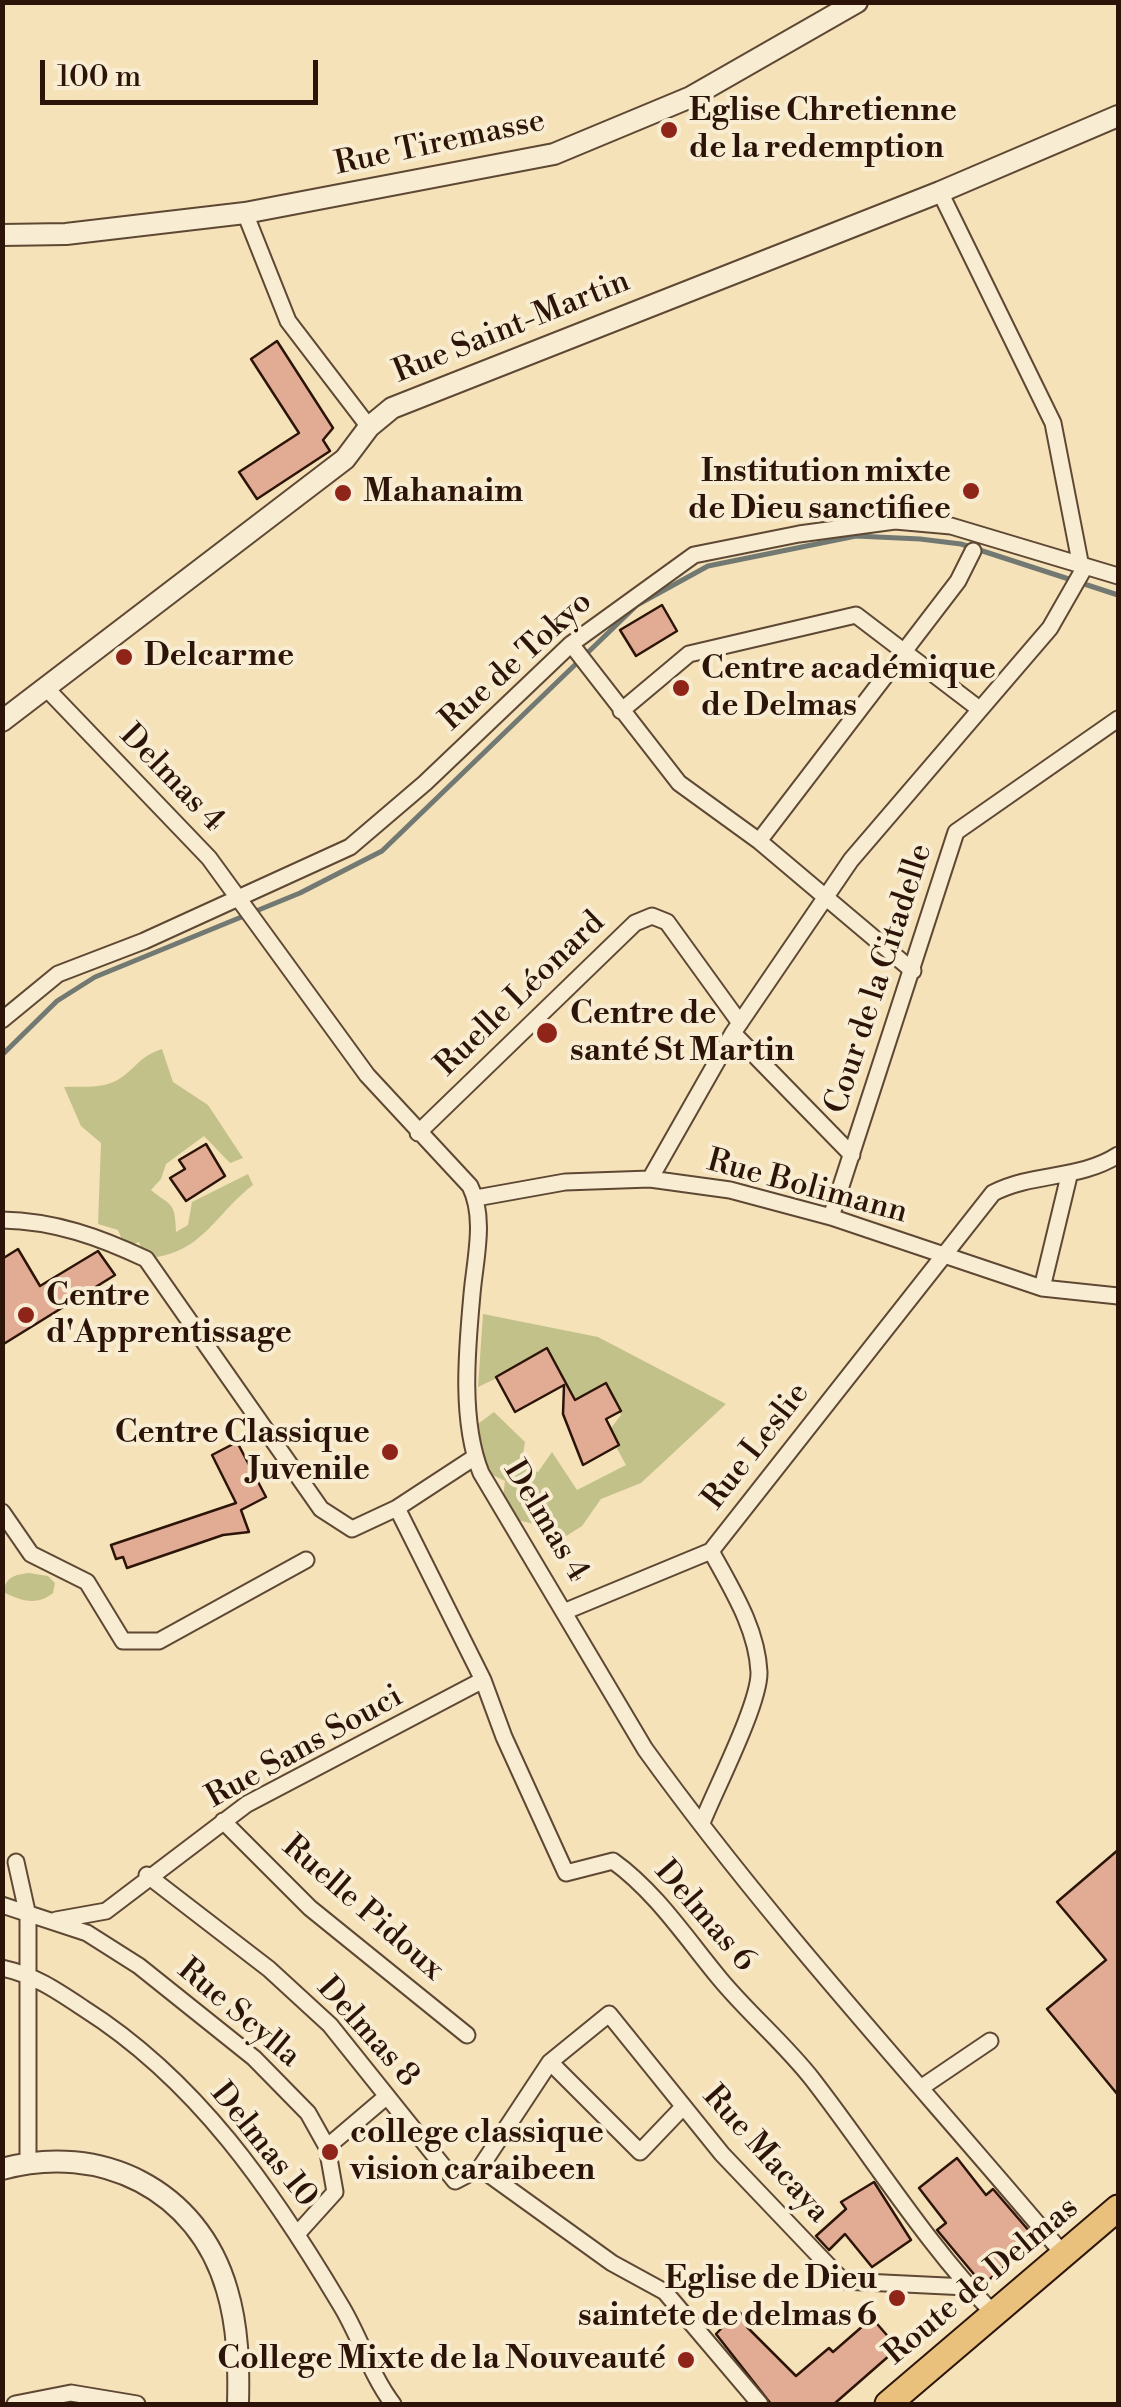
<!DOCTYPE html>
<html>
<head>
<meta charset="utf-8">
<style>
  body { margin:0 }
  #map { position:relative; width:1121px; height:2407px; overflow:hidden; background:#f5e2b9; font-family:"Libre Bodoni",serif }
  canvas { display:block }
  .frame { position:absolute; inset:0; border:5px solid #2c1508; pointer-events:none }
  .scale { position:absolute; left:40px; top:60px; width:278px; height:45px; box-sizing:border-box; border:5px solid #2c1508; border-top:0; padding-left:12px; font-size:30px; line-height:35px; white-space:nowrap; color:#2c1508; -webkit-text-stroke:8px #f8ecd2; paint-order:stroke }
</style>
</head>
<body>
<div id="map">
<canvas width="1121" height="2407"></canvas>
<div class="frame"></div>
<div class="scale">100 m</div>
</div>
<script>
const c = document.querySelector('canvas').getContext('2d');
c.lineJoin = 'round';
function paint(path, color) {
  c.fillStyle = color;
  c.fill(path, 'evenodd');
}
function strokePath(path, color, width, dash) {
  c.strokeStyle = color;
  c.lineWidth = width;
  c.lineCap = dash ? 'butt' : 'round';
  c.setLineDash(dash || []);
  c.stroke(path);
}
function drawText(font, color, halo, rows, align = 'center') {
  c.font = font + ' "Libre Bodoni",serif';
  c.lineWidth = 8;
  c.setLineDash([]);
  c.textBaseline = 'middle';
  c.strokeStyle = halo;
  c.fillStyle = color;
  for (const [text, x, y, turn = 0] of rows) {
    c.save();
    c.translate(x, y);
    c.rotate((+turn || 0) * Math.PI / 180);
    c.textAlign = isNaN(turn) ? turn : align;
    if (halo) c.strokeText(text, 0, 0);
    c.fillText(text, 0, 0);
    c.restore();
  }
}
paint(new Path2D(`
  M162 1049 173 1082 208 1105 243 1158 230 1163 204 1136 166 1164 161 1179 151 1190C171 1207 175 1200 176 1232L188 1225 192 1202 248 1174 253 1185C215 1214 201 1256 145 1258L139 1242 125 1247 118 1230 98 1224 101 1143 81 1126 64 1087C84 1086 105 1090 122 1077 140 1064 139 1057 162 1049Z
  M483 1314 598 1337 726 1404 641 1483 601 1499 582 1526 560 1540 547 1527 513 1519 503 1498 505 1481 482 1470 475 1426 494 1412 525 1442 521 1466 538 1472 552 1452 577 1490 626 1465 608 1432 621 1415 612 1401 579 1411 544 1356 478 1387Z
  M29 1573 48 1576 55 1583 53 1593C37 1606 21 1601 3 1592 7 1576 14 1575 29 1573Z`), '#c3c18a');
strokePath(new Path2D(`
  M2 1055 57 1001 95 977 300 893 382 851 637 605 708 566 856 536 920 539 961 544 1118 595`), '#727973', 5);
const building = new Path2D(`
  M277 341 333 428 323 440 330 451 257 499 239 472 299 433 251 359Z
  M662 605 677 631 636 656 620 630Z
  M206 1144 225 1176 186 1201 170 1178 185 1169 179 1160Z
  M18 1249 40 1286 98 1251 115 1275 2 1345V1259Z
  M547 1348 575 1400 606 1383 621 1411 606 1419 619 1445 583 1465 563 1414 564 1385 515 1412 496 1377Z
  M237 1442 266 1497 241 1510 249 1532 223 1535 127 1568 123 1557 116 1559 111 1545 236 1503 212 1455Z
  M1118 1850V2095L1047 2009 1106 1960 1057 1902Z
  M957 2158 986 2195 993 2189 1036 2239 983 2285 937 2230 946 2223 919 2188Z
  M874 2182 911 2240 872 2267 845 2234 829 2250 816 2236 846 2209 841 2202Z
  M738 2311 751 2323 747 2327 796 2376 829 2348 833 2352 872 2318 898 2348 834 2404H771L716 2334Z`);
paint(building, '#e2ab94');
strokePath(building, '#2c1508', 2.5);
const minor = new Path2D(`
  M245 213 288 321 369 427
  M571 644 679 783 759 841 913 971
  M45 687 209 858 367 1075 470 1186C486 1218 475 1259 472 1294 467 1349 460 1421 481 1473L645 1749C773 1927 923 2087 1064 2255
  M621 711 689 654 856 615 978 708
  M759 841 958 581 973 551
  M2 1020 58 974 144 941 350 847 425 783 571 644 694 555 799 534 895 521 951 526 1118 576
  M733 1033 852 1155
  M418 1133 635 923 652 916 667 922 740 1023
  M650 1179 733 1033 851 860 1050 628 1082 572 1053 423 940 192
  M476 1198 565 1182 650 1179 730 1190 831 1217 1042 1288 1118 1296
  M831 1217 956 832 1118 719
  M2 1220C55 1221 99 1237 146 1259L321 1509 352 1529 397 1508 483 1680 504 1737 566 1873 613 1861C656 1892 686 1938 720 1979 749 2014 785 2044 813 2080 874 2159 926 2244 995 2315
  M1042 1288 1069 1176
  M397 1508 475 1457
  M2 1512 31 1554 87 1582 123 1641H159L306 1560
  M566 1611 711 1551 993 1193C1034 1172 1079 1180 1118 1155
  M223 1821 310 1908 467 2035
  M702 1823C715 1790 760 1703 759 1672 757 1628 731 1588 711 1551
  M16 1862 28 1916V2161
  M147 1875 269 1969 330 2025 455 2181 480 2168 612 2263 665 2292 760 2404
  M2 1905 87 1933 139 1966 254 2058 308 2113 327 2147 335 2192 298 2233
  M56 1920 106 1911 247 1804 483 1680
  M2 1968C34 1975 56 1990 83 2008 197 2080 272 2190 340 2304 360 2336 370 2374 393 2404
  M550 2062 640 2152 683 2107
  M922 2087 990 2041
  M327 2147 387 2096
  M480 2168 550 2062 609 2014 722 2154 843 2281 967 2287
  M15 2404 71 2393 137 2404`);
const tertiary = new Path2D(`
  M2 235 66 234 245 213 554 154 691 97 857 2
  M2 721 345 459 369 427 392 408 940 192 1118 116
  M2 2169C100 2142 198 2189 227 2290 238 2327 239 2366 238 2404`);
const primary = new Path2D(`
  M888 2404 1118 2208`);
strokePath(minor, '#5e4834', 19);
strokePath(tertiary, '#5e4834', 24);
strokePath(primary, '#2c1508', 29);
strokePath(minor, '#f8ecd2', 15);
strokePath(tertiary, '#f8ecd2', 20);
strokePath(primary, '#eac17c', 25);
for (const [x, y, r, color] of [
  [669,130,10,"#8f2418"],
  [971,491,10,"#8f2418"],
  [343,493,10,"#8f2418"],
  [124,657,10,"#8f2418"],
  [681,688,10,"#8f2418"],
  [547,1033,12,"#8f2418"],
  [26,1315,10,"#8f2418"],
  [390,1452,10,"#8f2418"],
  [330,2152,10,"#8f2418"],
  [897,2298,10,"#8f2418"],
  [686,2360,10,"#8f2418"]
]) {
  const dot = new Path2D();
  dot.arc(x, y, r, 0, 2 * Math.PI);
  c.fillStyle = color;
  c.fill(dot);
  strokePath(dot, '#f8ecd2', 4);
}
drawText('bold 32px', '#2c1508', '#f8ecd2', [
  ["Eglise Chretienne",689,112],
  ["de la redemption",689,149],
  ["Institution mixte",951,473,"right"],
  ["de Dieu sanctifiee",951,510,"right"],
  ["Mahanaim",363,493],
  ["Delcarme",144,657],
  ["Centre académique",701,670],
  ["de Delmas",701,707],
  ["Centre de",570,1015],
  ["santé St Martin",570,1052],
  ["Centre",46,1297],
  ["d'Apprentissage",46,1334],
  ["Centre Classique",370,1434,"right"],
  ["Juvenile",370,1471,"right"],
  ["college classique",350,2134],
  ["vision caraibeen",350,2171],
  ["Eglise de Dieu",877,2280,"right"],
  ["saintete de delmas 6",877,2317,"right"],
  ["College Mixte de la Nouveauté",666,2360,"right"]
], 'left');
drawText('32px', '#2c1508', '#f8ecd2', [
  ["Rue Tiremasse",440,144,-12],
  ["Rue Saint-Martin",512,328,-22],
  ["Rue de Tokyo",517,662,-42],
  ["Delmas 4",171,779,46],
  ["Cour de la Citadelle",880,979,-72],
  ["Ruelle Léonard",521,995,-44],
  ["Rue Bolimann",807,1188,15],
  ["Rue Leslie",757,1447,-52],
  ["Delmas 4",545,1522,59],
  ["Rue Sans Souci",305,1748,-29],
  ["Ruelle Pidoux",362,1909,41],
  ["Delmas 6",704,1917,49],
  ["Rue Scylla",238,2014,40],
  ["Delmas 8",367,2033,48],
  ["Delmas 10",263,2146,51],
  ["Rue Macaya",765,2155,48],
  ["Route de Delmas",982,2282,-40]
]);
</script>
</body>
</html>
